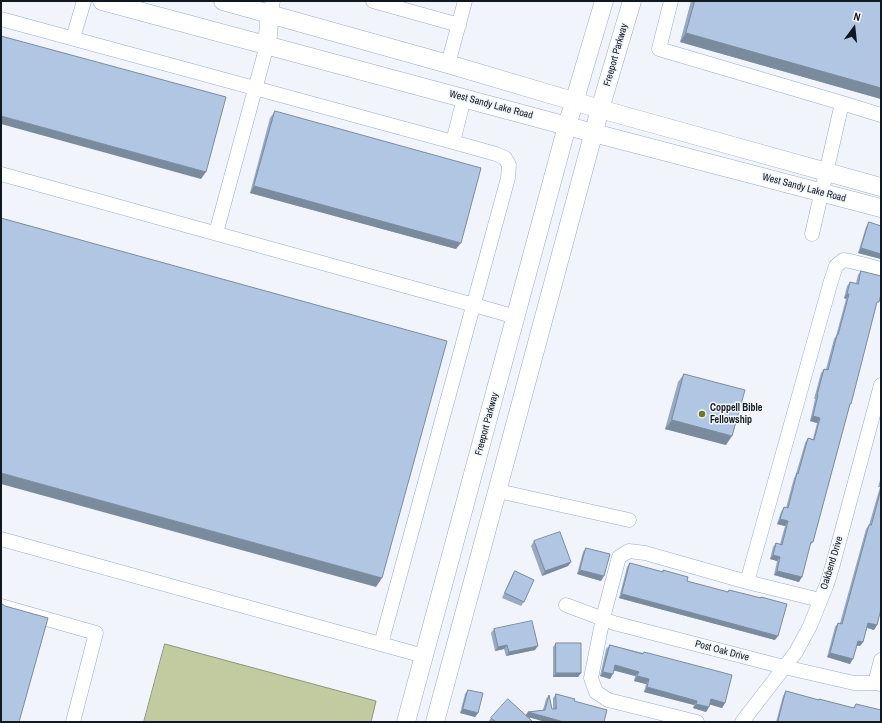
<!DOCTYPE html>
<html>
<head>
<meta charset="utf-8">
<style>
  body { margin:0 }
  #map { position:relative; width:882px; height:723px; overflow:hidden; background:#f1f5fb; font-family:"Archivo Narrow",sans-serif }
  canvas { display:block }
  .frame { position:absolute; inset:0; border:2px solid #101821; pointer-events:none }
  .north { position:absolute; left:834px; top:8px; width:40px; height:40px; -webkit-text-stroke:3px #f1f5fb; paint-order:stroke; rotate:15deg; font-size:11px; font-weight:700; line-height:16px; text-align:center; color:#101821 }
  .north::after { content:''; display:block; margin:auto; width:14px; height:18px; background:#101821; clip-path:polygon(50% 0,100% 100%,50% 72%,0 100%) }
</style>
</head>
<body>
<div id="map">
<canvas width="882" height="723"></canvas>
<div class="frame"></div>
<div class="north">N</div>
</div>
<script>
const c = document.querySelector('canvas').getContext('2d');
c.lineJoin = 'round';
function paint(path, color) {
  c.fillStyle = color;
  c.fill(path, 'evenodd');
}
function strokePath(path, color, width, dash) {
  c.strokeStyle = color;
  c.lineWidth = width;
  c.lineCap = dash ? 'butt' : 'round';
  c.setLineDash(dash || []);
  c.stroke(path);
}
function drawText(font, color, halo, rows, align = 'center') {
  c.font = font + ' "Archivo Narrow",sans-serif';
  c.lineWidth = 3;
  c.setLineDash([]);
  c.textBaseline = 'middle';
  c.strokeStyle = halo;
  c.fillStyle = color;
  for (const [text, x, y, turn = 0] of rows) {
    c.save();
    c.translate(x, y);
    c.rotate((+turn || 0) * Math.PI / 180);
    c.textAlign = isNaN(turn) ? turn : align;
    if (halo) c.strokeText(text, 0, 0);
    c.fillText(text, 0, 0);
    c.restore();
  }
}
const water = new Path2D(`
  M165 644 376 701 371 722H144Z`);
paint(water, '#c1cb9f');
strokePath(water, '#8c9579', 1);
const minor = new Path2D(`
  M373 1 459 25
  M671 1 659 49 842 103 812 234
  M270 14 273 1
  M1 19 453 142 496 154 505 158 509 165 508 178 381 644
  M73 38 84 1
  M448 64 465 1
  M842 103 881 115
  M453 142 464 98
  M1 174 474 305 516 317
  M216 233 267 45
  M498 491 629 520
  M1 539 424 656
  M747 582 831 281 836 266 843 260 850 261 881 269
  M566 605 614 623 784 667 854 683H875L881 684
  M1 606 96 633 73 722
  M875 683 881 660
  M697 722 608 700 596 692 591 678 603 618 619 557 629 551 645 553 747 582 820 600
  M742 722 796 652 810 626 827 584 833 564 881 385`);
const major = new Path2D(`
  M102 1 567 126 881 208
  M223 1 448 64 600 109 881 187
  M267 45 270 14
  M406 722 567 126 604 1
  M435 722 600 109 632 1`);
strokePath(minor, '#98adc8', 15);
strokePath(major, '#98adc8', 19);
strokePath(minor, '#fff', 14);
strokePath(major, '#fff', 18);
paint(new Path2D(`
  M691 1H881V99L680 42Z
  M275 111 456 249 250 193 270 118Z
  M869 222 881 226V259L858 253 866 227Z
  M861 271 876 306 813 542 810 545 799 582 774 575 777 561 770 559 773 547 776 543 780 544 785 526 777 524 781 512 784 507 786 508 794 478 796 474 805 443 808 438 813 439 817 423 810 421 815 399H814L821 373 824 369H826L834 339 836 336 846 299 844 298 847 286 850 282 856 283 858 275Z
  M684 374 726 445 665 429 678 382Z
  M881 477V609L877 625 874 630 867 628 863 642 860 646H857L850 664 827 657 835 627 838 623H840L866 529 869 525 880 487H878Z
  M534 541 571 562 568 566 542 576 531 546Z
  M586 548 601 581 577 574 583 552Z
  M630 563 663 572V570L687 581 727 592 729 590 760 598 761 597 775 640 619 598 627 567Z
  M515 571 524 602 521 606 502 598 512 576Z
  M494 629 535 650 506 656 504 649 495 651 491 633Z
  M556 643 581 673 578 677H553V647Z
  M610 645 643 653 644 652 725 703 722 708 709 704V707L706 712 693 708 694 705 644 692 646 684 634 681 635 676 614 670 610 679 600 676 606 649Z
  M468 690 478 713 475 717 460 713 465 694Z
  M786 691 818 700 819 699 853 708 856 704 881 722H776L783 696Z
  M556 694 574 701 604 722 529 718 532 722H488L491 718 526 715 528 712 543 710 546 699 549 695 552 709H553V698Z`), '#97aac2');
paint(new Path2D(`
  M686 33 881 88V99L680 42Z
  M1 116 206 172 201 179 1 124Z
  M254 186 461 243 456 249 250 193Z
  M861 248 881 254V259L858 253Z
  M847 294H849L846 299 844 298Z
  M813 416 820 418 817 423 810 421Z
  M672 420 732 436 726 445 665 429Z
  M1 473 382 578 376 587 1 484Z
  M780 519 788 521 785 526 777 524Z
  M773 555 780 557 777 561 770 559Z
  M571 562 568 566 542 576 545 571Z
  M580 570 604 576 601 581 577 574Z
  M777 571 802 577 799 582 774 575Z
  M622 594 778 636 775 640 619 598Z
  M868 623 877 625 874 630 865 627Z
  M858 641 863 642 860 646 855 645Z
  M507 645 504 649 495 651 498 647Z
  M538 646 535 650 506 656 509 652Z
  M830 653 853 659 850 664 827 657Z
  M615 665 639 672 635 676 612 670Z
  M603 672 613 674 610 679 600 676Z
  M556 673H581L578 677H553Z
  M637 676 649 679 646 684 634 681Z
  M647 687 697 701 694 705 644 692Z
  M711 699 725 703 722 708 708 704Z
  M696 704 709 707 706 712 693 708Z
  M463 709 478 713 475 717 460 713Z
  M528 712 564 722H545L525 716Z`), '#7b8b9e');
const building = new Path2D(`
  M695 1H881V88L686 33Z
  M1 36 226 97 206 172 1 116Z
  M275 111 481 168 461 243 254 186Z
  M1 218 447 341 382 578 1 473Z
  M869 222 881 226V254L861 248Z
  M861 271 881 276V294L879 302H877L851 404H850L813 542H811L802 577 777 571 780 557 773 555 776 543 782 545 788 521 780 519 784 507 788 508 797 473 798 474 808 438 814 440 820 418 813 416 818 395H817L824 369 828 370 837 335H838L849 294H847L850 282 858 284Z
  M684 374 745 390 732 436 672 420Z
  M881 489V609L877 625 868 623 863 642 858 641 853 659 830 653 838 623 842 624 869 525H871Z
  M560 532 571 562 545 571 534 541Z
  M586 548 610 554 604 576 580 570Z
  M630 563 663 572V570L688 577 687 581 728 592 729 590 761 598V597L787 604 778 636 622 594Z
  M515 571 534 580 524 602 505 593Z
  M1 603 5 606 48 618 19 722H1Z
  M532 621 538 646 509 652 507 645 498 647 494 629Z
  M556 643H581V673H556Z
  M610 645 643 654 644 652 675 660 732 675 725 703 711 699 709 707 696 704 697 701 647 687 649 679 637 676 639 672 615 665 613 674 603 672Z
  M468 690 483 693 478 713 463 709Z
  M786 691 819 700V699L854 708 856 704 881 710V722H778Z
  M556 694 575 699 574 701 607 710 604 722H564L528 712 545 710 549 695 552 709H556Z
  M508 699 532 721 531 722H496L491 718Z`);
paint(building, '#b0c6e2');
strokePath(building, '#7b8b9e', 1);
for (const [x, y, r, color] of [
  [702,414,4,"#6c7a28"]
]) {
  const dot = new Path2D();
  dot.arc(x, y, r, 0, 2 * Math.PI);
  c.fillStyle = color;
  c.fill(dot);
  strokePath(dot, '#f1f5fb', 1.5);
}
drawText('10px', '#101821', '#f1f5fb', [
  ["Freeport Parkway",616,55,-74],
  ["West Sandy Lake Road",491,105,15],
  ["West Sandy Lake Road",804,188,15],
  ["Freeport Parkway",487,424,-75],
  ["Oakbend Drive",832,563,-73],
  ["Post Oak Drive",722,651,15]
]);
drawText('bold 10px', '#101821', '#f1f5fb', [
  ["Coppell Bible",710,408],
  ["Fellowship",710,420]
], 'left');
</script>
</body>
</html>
